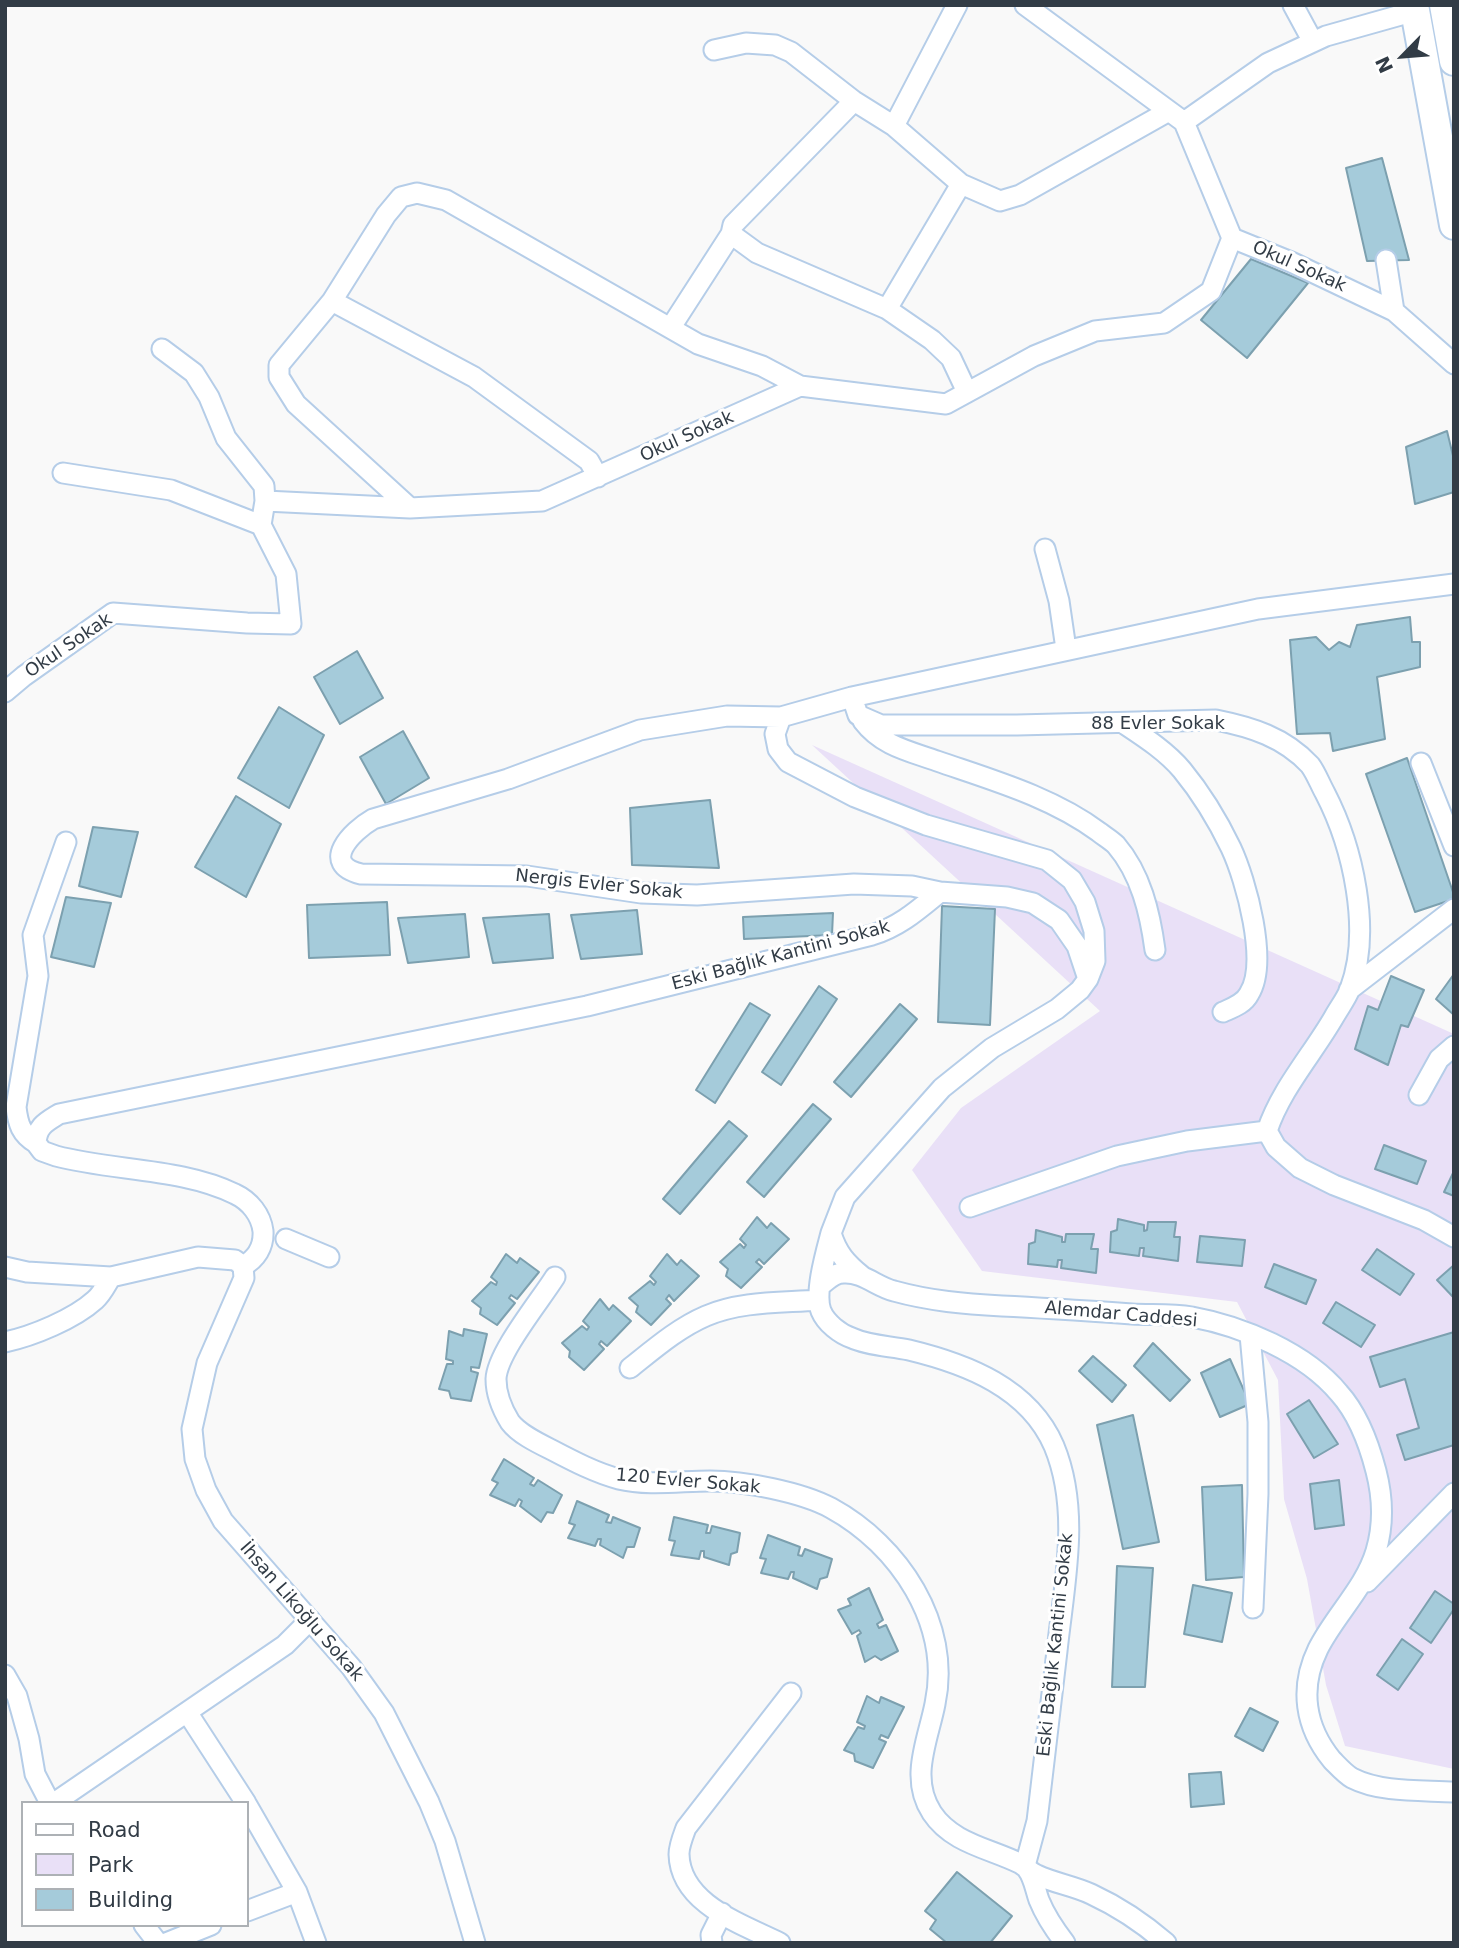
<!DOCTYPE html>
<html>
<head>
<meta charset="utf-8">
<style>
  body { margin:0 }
  #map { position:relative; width:1459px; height:1948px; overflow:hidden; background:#f9f9f9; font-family:"DejaVu Sans",sans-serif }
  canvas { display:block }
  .frame { position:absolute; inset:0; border:7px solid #323c46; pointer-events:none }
  .legend { position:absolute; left:21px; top:1801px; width:228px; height:126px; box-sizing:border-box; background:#fff; border:2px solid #adb1b5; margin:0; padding:9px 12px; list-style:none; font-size:21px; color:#323c46 }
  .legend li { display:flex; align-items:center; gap:14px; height:35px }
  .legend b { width:35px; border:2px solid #adb1b5 }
  .north { position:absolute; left:1368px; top:21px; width:70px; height:70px; -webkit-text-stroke:5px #fff; paint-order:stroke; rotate:245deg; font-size:19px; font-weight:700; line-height:28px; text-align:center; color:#323c46 }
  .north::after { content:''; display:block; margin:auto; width:24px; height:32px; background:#323c46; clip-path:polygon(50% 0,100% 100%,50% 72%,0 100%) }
</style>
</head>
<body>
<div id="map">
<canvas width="1459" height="1948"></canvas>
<div class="frame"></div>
<ul class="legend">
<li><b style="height:9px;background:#fff"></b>Road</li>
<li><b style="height:19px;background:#e9e0f7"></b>Park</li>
<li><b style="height:19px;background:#a5cbda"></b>Building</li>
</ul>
<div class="north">N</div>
</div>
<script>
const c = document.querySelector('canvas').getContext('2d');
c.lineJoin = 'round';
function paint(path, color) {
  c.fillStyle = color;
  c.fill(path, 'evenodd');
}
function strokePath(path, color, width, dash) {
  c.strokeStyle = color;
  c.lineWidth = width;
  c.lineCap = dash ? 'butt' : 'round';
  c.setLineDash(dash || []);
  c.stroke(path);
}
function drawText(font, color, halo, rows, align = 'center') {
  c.font = font + ' "DejaVu Sans",sans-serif';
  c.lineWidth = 6;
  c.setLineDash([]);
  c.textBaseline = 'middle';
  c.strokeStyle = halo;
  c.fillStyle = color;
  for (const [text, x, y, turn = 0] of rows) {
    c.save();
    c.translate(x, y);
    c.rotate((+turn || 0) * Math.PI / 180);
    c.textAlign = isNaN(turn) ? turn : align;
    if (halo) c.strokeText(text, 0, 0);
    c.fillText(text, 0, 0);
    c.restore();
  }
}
paint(new Path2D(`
  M812 745 1454 1034V1769L1345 1746 1326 1685 1307 1579 1284 1499 1278 1380 1237 1302 982 1271 912 1170 961 1108 1100 1011Z`), '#e9e0f7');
const building = new Path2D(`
  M1382 158 1409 260 1367 261 1346 168Z
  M1251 259 1308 283 1247 358 1201 320Z
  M1447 431 1454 460V492L1415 504 1406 447Z
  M1410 617 1412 642H1420V667L1377 677 1385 739 1333 751 1330 733 1297 734 1290 640 1316 637 1329 650 1339 642 1350 647 1357 625Z
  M357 651 383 698 340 724 314 677Z
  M279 707 324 735 289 808 238 778Z
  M403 731 429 778 386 804 360 757Z
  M1407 758 1454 895V899L1415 912 1366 774Z
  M236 796 281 824 246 897 195 867Z
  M710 800 719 868 632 865 630 808Z
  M93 827 138 832 121 897 79 886Z
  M66 897 111 903 94 967 51 957Z
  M387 902 390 955 309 958 307 905Z
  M942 906 995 909 990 1025 938 1022Z
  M637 910 642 954 581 959 571 915Z
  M833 913 832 935 744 939 743 917Z
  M465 914 469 957 408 963 398 918Z
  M549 914 553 958 493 963 483 918Z
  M1454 974V1015L1436 999Z
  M1391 976 1424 990 1408 1027 1401 1025 1388 1065 1355 1049 1368 1006 1378 1010Z
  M819 986 837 999 781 1085 762 1072Z
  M750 1003 770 1015 715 1103 696 1090Z
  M900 1004 917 1019 851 1097 834 1082Z
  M813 1104 831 1119 764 1197 747 1182Z
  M729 1121 747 1136 680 1214 663 1199Z
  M1384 1145 1426 1161 1417 1184 1375 1169Z
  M1454 1171V1196L1444 1192Z
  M757 1217 767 1228 771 1223 789 1239 764 1264 759 1259 756 1262 762 1267 741 1288 726 1276 728 1269 720 1262 740 1244 744 1248 746 1245 740 1239Z
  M1118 1219 1144 1225V1231L1147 1230 1148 1222H1176L1174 1237H1180L1178 1261 1143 1256 1144 1248H1140L1139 1256 1110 1252 1111 1232 1117 1230Z
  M1036 1230 1062 1237V1242H1065L1066 1234H1094L1091 1249H1098L1096 1273 1061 1268 1062 1260H1058L1057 1267 1028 1264 1029 1244 1035 1242Z
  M1200 1236 1245 1240 1242 1266 1197 1262Z
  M1377 1249 1414 1274 1400 1295 1362 1270Z
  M506 1254 517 1263 520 1258 539 1272 517 1299 511 1295 509 1298 515 1303 497 1325 480 1314 481 1308 472 1301 491 1282 496 1285 497 1282 491 1277Z
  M667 1254 677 1265 681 1260 699 1276 674 1301 669 1295 666 1299 671 1304 651 1325 636 1312 638 1306 629 1298 650 1281 654 1285 656 1282 650 1276Z
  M1274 1264 1316 1280 1306 1304 1265 1287Z
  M1454 1265V1298L1437 1280Z
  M600 1299 609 1310 613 1305 631 1321 607 1346 601 1341 599 1344 604 1349 584 1370 569 1357 570 1351 562 1343 582 1326 587 1330 589 1327 583 1321Z
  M1336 1302 1375 1325 1361 1347 1323 1323Z
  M464 1329 487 1334 479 1368 471 1367V1371L478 1373 471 1401 451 1398 449 1391 439 1389 447 1364H453V1361L446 1359 449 1331 463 1336Z
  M1454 1332V1445L1405 1460 1397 1435 1419 1428 1405 1379 1380 1387 1370 1357Z
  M1153 1343 1190 1380 1170 1401 1134 1366Z
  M1093 1356 1126 1385 1112 1402 1079 1371Z
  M1230 1359 1250 1404 1220 1417 1201 1373Z
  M1309 1400 1338 1444 1314 1458 1287 1414Z
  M1133 1415 1159 1542 1123 1549 1097 1425Z
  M504 1459 534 1478 530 1484 534 1486 538 1480 562 1495 553 1513 547 1512 541 1522 520 1506 522 1501 519 1499 515 1506 490 1495 498 1483 492 1480Z
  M1339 1480 1344 1525 1315 1529 1310 1484Z
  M1242 1485 1244 1577 1206 1580 1202 1487Z
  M577 1501 609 1515 606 1522 611 1523 613 1517 640 1528 634 1547H627L623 1558 600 1545 601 1539H598L595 1546 568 1538 575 1525 569 1523Z
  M674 1517 708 1525 706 1533H710L712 1526 740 1533 737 1552 731 1554 729 1565 704 1557V1551H701L699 1559 671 1555 675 1541 669 1540Z
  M768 1535 800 1547 798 1555 802 1556 805 1549 832 1559 827 1577 820 1579 817 1589 793 1578 794 1572H791L788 1579 761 1573 766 1559 760 1558Z
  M1117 1566 1153 1568 1145 1687H1112Z
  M1193 1585 1232 1593 1222 1642 1184 1634Z
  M869 1588 883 1620 877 1624 879 1628 886 1625 898 1651 881 1660 875 1656 865 1662 857 1636 861 1633 859 1630 852 1634 838 1610 851 1605 848 1599Z
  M1435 1591 1454 1604V1609L1431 1643 1410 1628Z
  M1402 1639 1423 1654 1398 1690 1377 1675Z
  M867 1696 879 1703 881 1697 904 1707 888 1738 881 1735 879 1739 886 1742 873 1768 855 1761 854 1754 844 1750 858 1727 864 1729 865 1726 857 1722Z
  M1250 1708 1278 1722 1263 1751 1235 1736Z
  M1221 1772 1224 1804 1191 1807 1189 1774Z
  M957 1872 1012 1916 990 1943H947L930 1929 936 1920 925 1911Z`);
paint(building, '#a5cbda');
strokePath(building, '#7ca0af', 2);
const minor = new Path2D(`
  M1025 5 1184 122 1232 238
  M1293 5 1313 42
  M714 50 746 43 775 45 791 52 854 101 894 126 961 184 1000 201 1020 195 1169 111
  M1184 122 1268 63 1326 36 1415 11
  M894 126 957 5
  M731 234 757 253 887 309 932 340 951 358 967 392
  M1386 260 1394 311
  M332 301 474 377 589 461 598 477
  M887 309 961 184
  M671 327 731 234 733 225 854 101
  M162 349 194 373 209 397 226 438 264 486 265 501
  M63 473 171 490 261 525
  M410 508 296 404 279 377V365L332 301 386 215 401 197 417 193 446 200 698 344 762 366 800 386
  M1045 549 1059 601 1066 649
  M5 692 24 676 113 613 247 623 291 624 286 574 261 525 265 501 410 508 542 501 800 386 946 404 1034 356 1095 331 1164 323 1211 291 1232 238 1291 262 1394 311 1454 364
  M852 697 858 715 881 725H1017L1216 720C1251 727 1284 737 1310 765 1316 773 1320 784 1325 793 1353 847 1372 931 1350 989 1346 999 1339 1008 1334 1017 1312 1055 1281 1089 1267 1131L1276 1147 1300 1168 1334 1185 1424 1220 1454 1237
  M781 717 775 734 778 749 788 762 855 797 926 825 1047 860 1072 880 1085 902 1094 931 1095 961 1088 979 1080 990 1057 1009 992 1048 942 1088 845 1197 831 1233C837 1253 846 1263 862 1276
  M863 721C882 746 909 751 937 761 992 780 1052 797 1099 832 1104 836 1111 840 1116 845 1141 874 1150 913 1155 950
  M1123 723C1144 737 1166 751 1182 770 1201 793 1218 821 1231 848 1246 880 1269 963 1249 994 1244 1004 1232 1008 1223 1012
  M1421 763 1454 846
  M1088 979 1077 946 1059 920 1033 903 1007 897 940 892 912 886 854 884 697 895 641 893 527 876 361 874C319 864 352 831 373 819L508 779 640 730 727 716 781 717 852 697 1258 609 1454 584
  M1349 990 1454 909
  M1419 1095 1439 1059 1454 1046
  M36 1143C21 1134 18 1124 16 1107L38 976 33 935 66 842
  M970 1207 1117 1156 1187 1141 1267 1131
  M831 1233C826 1252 814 1293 821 1311 826 1323 840 1334 852 1338 869 1346 891 1346 909 1350 967 1364 1029 1388 1054 1446 1081 1511 1064 1584 1057 1651 1050 1708 1044 1764 1037 1821L1026 1862 1027 1869
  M286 1239 329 1257
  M243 1266C256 1259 264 1247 263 1231 261 1215 250 1201 235 1194 183 1168 112 1171 56 1156L42 1151 36 1143C37 1126 46 1122 59 1114L587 1006 872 935C899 927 918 910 940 892
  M5 1267 27 1272 111 1277 198 1257 235 1260 243 1266 244 1278 207 1363 192 1429 195 1459 206 1490 223 1521 351 1667 384 1713 429 1802 445 1841 475 1943
  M555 1277C540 1301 497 1353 496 1379 496 1395 502 1409 510 1422 519 1434 538 1443 552 1450 573 1461 596 1473 619 1479 648 1486 681 1481 710 1481 744 1481 801 1492 831 1508 899 1545 952 1624 935 1704 928 1740 909 1778 932 1813 952 1843 988 1848 1019 1863 1025 1866 1030 1872 1037 1875 1054 1883 1074 1886 1091 1894 1119 1907 1143 1923 1166 1943
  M821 1285C829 1279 834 1273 844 1273 863 1272 877 1287 894 1291 930 1301 965 1304 1002 1306 1045 1308 1089 1311 1132 1314 1152 1315 1172 1314 1192 1317 1242 1326 1306 1353 1339 1393 1358 1414 1369 1444 1376 1471 1383 1498 1384 1524 1376 1551 1365 1588 1335 1615 1318 1649 1299 1688 1305 1727 1332 1760 1338 1766 1345 1774 1352 1778 1381 1793 1422 1790 1454 1792
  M1250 1335 1258 1422V1494L1253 1608
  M5 1342C33 1336 74 1319 95 1300 102 1294 106 1285 111 1277
  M630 1368C654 1349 678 1328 706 1316 741 1301 781 1303 818 1300
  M1367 1582 1454 1493
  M5 1675 17 1696 29 1739 35 1774 50 1803
  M187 1712 285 1645 310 1620
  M54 1803 187 1712 246 1803
  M247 1805 297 1892 316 1943
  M1027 1869C1034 1878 1035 1889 1039 1900 1045 1915 1055 1930 1065 1943
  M247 1911 297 1892
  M144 1925 158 1943
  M166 1943 211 1925
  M712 1943 711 1935 722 1913
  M780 1943C742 1924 680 1904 679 1854 679 1846 683 1836 686 1828L791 1693`);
const highway = new Path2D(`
  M1414 5 1454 225
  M1444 5 1454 61`);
strokePath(minor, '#b5cde8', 23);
strokePath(highway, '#b5cde8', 32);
strokePath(minor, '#fff', 19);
strokePath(highway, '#fff', 28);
drawText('18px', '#323c46', '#fff', [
  ["Okul Sokak",1299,267,24],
  ["Okul Sokak",687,437,-24],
  ["Okul Sokak",69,646,-34],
  ["88 Evler Sokak",1158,724],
  ["Nergis Evler Sokak",599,885,6],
  ["Eski Bağlık Kantini Sokak",781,956,-15],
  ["Alemdar Caddesi",1121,1315,5],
  ["120 Evler Sokak",688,1482,5],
  ["İhsan Likoğlu Sokak",301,1612,49],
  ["Eski Bağlık Kantini Sokak",1056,1645,-84]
]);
</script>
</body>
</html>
